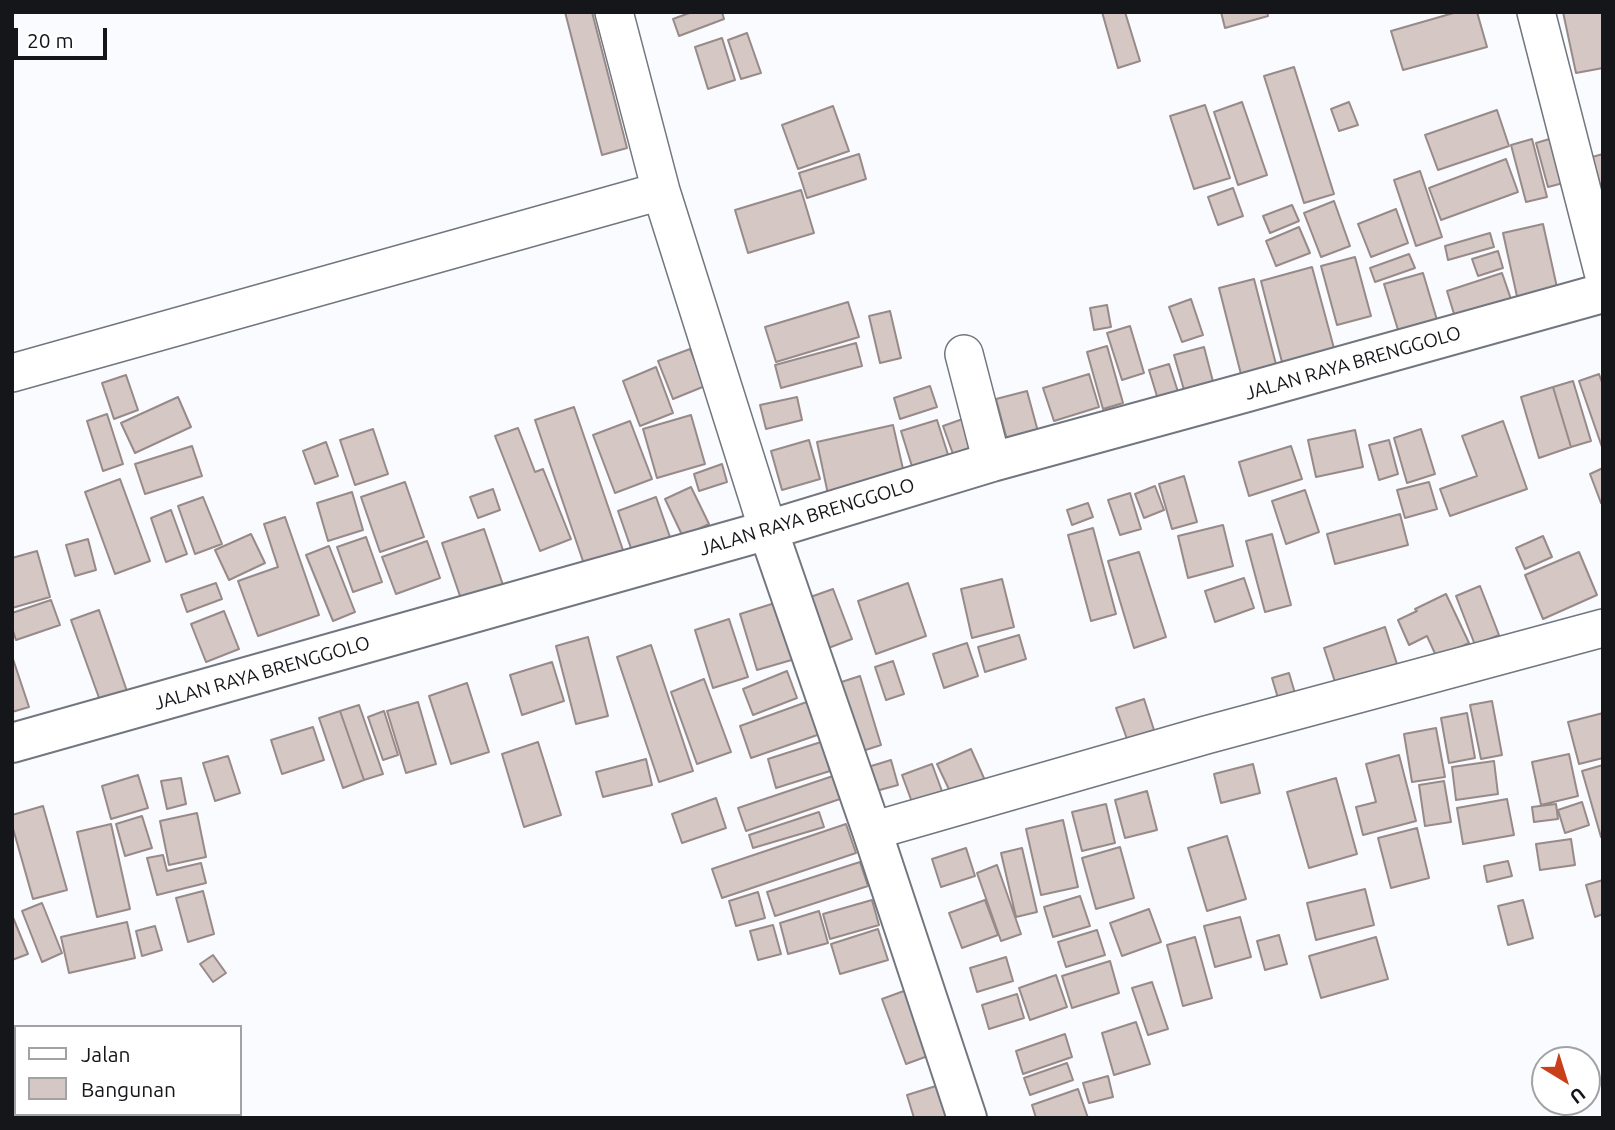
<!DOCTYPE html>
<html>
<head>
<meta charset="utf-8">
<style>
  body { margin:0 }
  #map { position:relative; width:1615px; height:1130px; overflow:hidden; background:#f9fbff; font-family:Ubuntu,sans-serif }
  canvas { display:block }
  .frame { position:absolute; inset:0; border:14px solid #141619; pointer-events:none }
  .legend { position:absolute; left:14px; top:1025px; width:228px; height:91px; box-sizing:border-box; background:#fff; border:2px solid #a1a2a3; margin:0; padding:9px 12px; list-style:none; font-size:21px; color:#141619 }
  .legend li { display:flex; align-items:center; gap:14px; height:35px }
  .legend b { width:35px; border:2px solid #a1a2a3 }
  .north { position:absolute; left:1531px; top:1046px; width:70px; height:70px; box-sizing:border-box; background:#fff; border:2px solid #a1a2a3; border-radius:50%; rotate:142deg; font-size:19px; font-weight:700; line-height:28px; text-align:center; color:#141619 }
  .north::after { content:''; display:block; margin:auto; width:24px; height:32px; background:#c83f1a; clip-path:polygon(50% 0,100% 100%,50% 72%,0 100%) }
  .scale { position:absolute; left:14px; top:28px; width:93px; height:32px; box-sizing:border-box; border:4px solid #141619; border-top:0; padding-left:9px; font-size:21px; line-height:24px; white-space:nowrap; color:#141619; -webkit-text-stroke:5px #fff; paint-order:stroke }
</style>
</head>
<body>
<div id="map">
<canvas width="1615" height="1130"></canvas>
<div class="frame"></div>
<ul class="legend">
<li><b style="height:9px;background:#fff"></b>Jalan</li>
<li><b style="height:19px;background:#d4c7c4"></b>Bangunan</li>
</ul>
<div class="north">U</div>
<div class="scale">20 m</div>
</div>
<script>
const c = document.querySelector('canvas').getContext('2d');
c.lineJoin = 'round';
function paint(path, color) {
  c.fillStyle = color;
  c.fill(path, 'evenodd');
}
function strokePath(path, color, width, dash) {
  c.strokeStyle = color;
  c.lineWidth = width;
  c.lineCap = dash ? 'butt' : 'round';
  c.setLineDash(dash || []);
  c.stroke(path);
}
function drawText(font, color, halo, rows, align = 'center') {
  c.font = font + ' Ubuntu,sans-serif';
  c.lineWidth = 5;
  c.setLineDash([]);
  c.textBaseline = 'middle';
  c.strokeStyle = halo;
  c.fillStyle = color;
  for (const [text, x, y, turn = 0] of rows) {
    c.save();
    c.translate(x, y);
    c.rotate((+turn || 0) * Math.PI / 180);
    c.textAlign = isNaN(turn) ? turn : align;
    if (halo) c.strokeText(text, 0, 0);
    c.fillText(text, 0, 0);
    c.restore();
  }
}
const building = new Path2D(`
  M565 12H592L627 148 602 155Z
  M692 12H722L724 19 679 36 673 19Z
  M1102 12H1125L1140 61 1118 68Z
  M1221 12H1267L1268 16 1225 28Z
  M1457 12H1477L1487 47 1403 70 1391 31Z
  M1563 12H1603V68L1576 73Z
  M747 33 761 73 741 79 728 40Z
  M722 38 735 80 708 89 695 47Z
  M1294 67 1334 194 1304 203 1264 76Z
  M1242 102 1267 175 1238 185 1214 112Z
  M1349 102 1358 125 1339 131 1331 109Z
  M1205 105 1230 178 1194 189 1170 116Z
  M833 106 849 151 798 169 782 125Z
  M1497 110 1509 146 1438 170 1425 135Z
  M1563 135 1575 180 1548 187 1536 143Z
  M1532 139 1547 197 1526 202 1511 145Z
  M859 154 866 179 807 198 799 173Z
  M1603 154V195L1592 157Z
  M1506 159 1518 192 1441 220 1429 188Z
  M1420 171 1442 237 1416 246 1394 180Z
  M1233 188 1243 216 1218 225 1208 197Z
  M801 190 814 233 748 253 735 210Z
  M1334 201 1350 246 1321 257 1304 213Z
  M1292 205 1299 221 1270 233 1263 216Z
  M1396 209 1408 243 1371 257 1358 224Z
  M1543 224 1560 301 1520 310 1503 233Z
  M1299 227 1310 253 1276 266 1266 241Z
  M1490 233 1494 247 1448 260 1445 246Z
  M1498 251 1503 268 1478 276 1472 259Z
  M1409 254 1415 268 1375 282 1370 268Z
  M1355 257 1371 316 1337 325 1321 266Z
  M1312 267 1335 352 1283 366 1261 281Z
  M1423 273 1440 330 1402 343 1384 284Z
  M1502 273 1514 308 1458 327 1447 291Z
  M1254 279 1279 376 1244 386 1219 288Z
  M1191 299 1203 335 1182 342 1169 307Z
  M848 302 859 337 776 362 765 327Z
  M1107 305 1111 327 1094 330 1090 308Z
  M890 311 901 358 880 363 869 316Z
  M1130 326 1144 373 1122 380 1107 333Z
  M856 343 862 366 781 388 775 365Z
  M1107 346 1123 403 1103 409 1087 352Z
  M1204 347 1217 397 1188 404 1174 355Z
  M690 349 705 386 673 399 658 361Z
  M1169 364 1180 398 1160 406 1149 370Z
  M656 367 673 413 640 426 623 381Z
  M1089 374 1099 407 1054 421 1043 388Z
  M1599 374 1603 385V450L1579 381Z
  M126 375 138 410 114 419 102 383Z
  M1573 381 1591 441 1571 447 1553 387Z
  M930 386 937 407 900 419 894 398Z
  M1553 387 1571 447 1539 458 1521 397Z
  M1027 391 1040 439 1009 447 996 399Z
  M178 397 191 427 135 453 121 423Z
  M797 397 802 420 766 429 760 405Z
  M574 407 625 556 586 570 535 420Z
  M107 414 123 464 103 471 87 421Z
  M691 415 705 464 657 478 643 429Z
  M974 415 983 443 953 454 943 426Z
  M937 420 951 464 915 476 901 431Z
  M630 421 652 479 615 493 593 435Z
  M1503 421 1527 489 1450 516 1440 489 1477 476 1462 436Z
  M893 425 906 482 829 499 817 442Z
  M518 428 535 472 543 469 571 539 540 551 495 436Z
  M373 429 388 474 355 485 340 440Z
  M1421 429 1435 474 1407 483 1394 438Z
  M1355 430 1363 467 1316 477 1308 440Z
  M809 440 820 479 782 490 771 451Z
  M1389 440 1398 474 1379 480 1369 445Z
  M326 442 338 476 315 484 303 451Z
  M192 446 202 476 145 494 135 464Z
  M1291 446 1302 479 1249 496 1239 462Z
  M722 464 727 482 699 491 694 474Z
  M1603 468V502L1601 503 1590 474Z
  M1184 476 1197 522 1172 529 1159 484Z
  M120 479 150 561 115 574 85 492Z
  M405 482 424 537 380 552 361 497Z
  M1429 482 1437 509 1405 518 1397 490Z
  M1155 486 1164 510 1144 518 1135 494Z
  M691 487 709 524 683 537 665 499Z
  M493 489 500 510 478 518 470 497Z
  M1305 490 1319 532 1286 544 1272 501Z
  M352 492 363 530 328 541 317 503Z
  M1130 493 1141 529 1120 535 1108 500Z
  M203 497 222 544 195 554 178 506Z
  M656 497 670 537 632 551 618 511Z
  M1088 503 1093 517 1072 525 1067 510Z
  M171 510 187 554 166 562 151 518Z
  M1400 514 1408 545 1335 564 1327 534Z
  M285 517 319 615 258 636 238 581 278 567 264 524Z
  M1223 525 1233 566 1188 578 1178 536Z
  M1093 528 1116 614 1091 621 1068 535Z
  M484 529 504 588 462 602 442 543Z
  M251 534 265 563 229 580 215 550Z
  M1272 534 1291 605 1265 612 1246 541Z
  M1543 536 1552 557 1525 569 1516 548Z
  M366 537 382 582 353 592 337 547Z
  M88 539 96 570 75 576 66 545Z
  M427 541 440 578 396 594 382 557Z
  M329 546 355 612 333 621 306 555Z
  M37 551 50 597 12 608V558Z
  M1139 552 1166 637 1134 648 1108 561Z
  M1579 552 1597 595 1543 619 1525 575Z
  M1244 578 1254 608 1215 622 1205 591Z
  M1002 579 1014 627 972 638 961 589Z
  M216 583 222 599 187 612 181 595Z
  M908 583 926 636 876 654 858 601Z
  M1480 586 1499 635 1475 645 1456 596Z
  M833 589 852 639 818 652 799 601Z
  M1446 594 1469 643 1437 658 1427 636 1409 645 1398 620 1417 611 1415 609Z
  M51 600 60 625 16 640 12 628V613Z
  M778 602 795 659 757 670 740 614Z
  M99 610 130 700 103 709 71 620Z
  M224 611 239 649 206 662 191 624Z
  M729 619 748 677 713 688 695 630Z
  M1385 627 1397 664 1336 685 1324 648Z
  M1019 635 1026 659 985 672 978 647Z
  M588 637 608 716 576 724 556 646Z
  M967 643 978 676 944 688 933 654Z
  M651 645 693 771 659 782 617 657Z
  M12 656 29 707 12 712Z
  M893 661 904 694 886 700 875 667Z
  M552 662 564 701 522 715 510 675Z
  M787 671 797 698 753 715 743 689Z
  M1289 673 1297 700 1280 705 1272 678Z
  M860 676 881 745 850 755 829 686Z
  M704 679 731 752 697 764 671 692Z
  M467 683 489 752 451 764 429 696Z
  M815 699 826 732 751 758 740 726Z
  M1144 699 1154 730 1127 739 1116 708Z
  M1492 701 1502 755 1481 759 1470 705Z
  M418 702 436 764 406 773 387 711Z
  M359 705 383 774 364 780 340 711Z
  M340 711 364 780 343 788 319 718Z
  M384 711 398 755 383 760 368 717Z
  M1467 713 1475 758 1449 763 1441 718Z
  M1603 713V758L1579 764 1568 722Z
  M313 727 324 760 282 774 271 740Z
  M1436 728 1445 777 1412 782 1404 734Z
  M538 742 561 815 524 827 502 754Z
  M821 742 830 771 776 788 768 759Z
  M971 749 987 785 954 800 937 764Z
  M1569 754 1578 796 1541 805 1532 762Z
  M1399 755 1416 821 1363 835 1356 807 1376 802 1366 764Z
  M228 756 240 793 215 801 203 763Z
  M646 759 652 785 603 797 596 772Z
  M891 760 898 785 865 794 858 770Z
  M1494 761 1498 794 1456 800 1452 767Z
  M932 764 946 802 916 813 902 775Z
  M1253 764 1260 793 1221 803 1214 774Z
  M1603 765V836L1601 837 1582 771Z
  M138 775 148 808 111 819 102 786Z
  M833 776 840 799 746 831 738 808Z
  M181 778 186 804 167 809 161 781Z
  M1336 778 1357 854 1309 868 1287 792Z
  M1444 781 1451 822 1425 826 1419 785Z
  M1147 791 1157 830 1125 838 1115 800Z
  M716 798 726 828 682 843 672 814Z
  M1507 799 1514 835 1463 844 1457 808Z
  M1582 802 1589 825 1565 833 1558 810Z
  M1106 804 1115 843 1082 851 1072 812Z
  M1556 804 1558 819 1534 822 1532 807Z
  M43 806 67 890 33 899 12 825V815Z
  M819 812 824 827 753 848 749 835Z
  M197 813 206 857 169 865 160 821Z
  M142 816 152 848 125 856 116 824Z
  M1063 820 1078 887 1041 895 1026 829Z
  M111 824 130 909 97 917 77 832Z
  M846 824 856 853 722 898 712 869Z
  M1417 828 1429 878 1391 888 1378 838Z
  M1227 836 1246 899 1207 911 1188 848Z
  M1571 839 1575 865 1540 870 1536 844Z
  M1120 847 1134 898 1096 909 1082 858Z
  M966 848 975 876 941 887 932 859Z
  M1022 848 1037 912 1016 917 1001 853Z
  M163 855 167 871 201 863 206 883 157 895 147 858Z
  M1508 861 1512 876 1487 882 1484 866Z
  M860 862 868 886 775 916 767 892Z
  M997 865 1021 934 1001 941 977 873Z
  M1603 880V914L1595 917 1586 885Z
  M1365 889 1374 925 1316 940 1307 903Z
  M203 891 214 934 188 942 176 898Z
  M758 892 765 918 736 926 729 901Z
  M1080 896 1090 926 1053 937 1044 907Z
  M872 900 879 925 830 939 823 914Z
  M985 900 998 935 962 948 949 913Z
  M1523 900 1533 938 1508 945 1498 906Z
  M42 903 62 953 42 962 22 911Z
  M1149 909 1161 942 1122 956 1110 923Z
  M819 911 828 943 788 954 780 923Z
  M12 915 28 954 12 960Z
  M1240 917 1251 957 1215 967 1204 926Z
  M127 922 135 958 69 973 61 937Z
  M773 925 781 954 758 960 750 931Z
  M155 926 162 950 142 956 136 931Z
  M878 929 888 960 840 974 831 944Z
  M1097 930 1105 955 1066 967 1058 942Z
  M1279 935 1287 964 1265 970 1257 941Z
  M1195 937 1212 998 1183 1006 1167 945Z
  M1376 937 1388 979 1321 998 1309 956Z
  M213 955 226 973 213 982 200 964Z
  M1006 957 1013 981 977 992 970 968Z
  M1110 961 1119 993 1072 1008 1062 976Z
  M1056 975 1067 1007 1030 1020 1019 988Z
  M1152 982 1168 1029 1148 1035 1132 988Z
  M912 988 936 1053 906 1064 882 999Z
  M1017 994 1024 1018 989 1029 982 1005Z
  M1136 1022 1150 1064 1114 1075 1102 1033Z
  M1065 1034 1072 1057 1023 1074 1016 1051Z
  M1067 1063 1073 1080 1030 1095 1024 1078Z
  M1108 1076 1113 1097 1089 1103 1083 1083Z
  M936 1086 947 1118H914L907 1095Z
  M1078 1089 1088 1118H1036L1032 1105Z`);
paint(building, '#d4c7c4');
strokePath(building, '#978a88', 2);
const street = new Path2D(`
  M614 12 661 191 768 530
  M1536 12 1603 272
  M964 354 992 462
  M12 373 661 191
  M872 831 1206 735 1603 628`);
const secondary = new Path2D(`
  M768 530 872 831 967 1118
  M12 743 768 530 992 462 1244 393 1603 293`);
strokePath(street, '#72767f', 40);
strokePath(secondary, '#72767f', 42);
strokePath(street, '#fff', 37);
strokePath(secondary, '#fff', 38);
drawText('19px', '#141619', '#fff', [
  ["JALAN RAYA BRENGGOLO",1353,363,-16],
  ["JALAN RAYA BRENGGOLO",807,517,-17],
  ["JALAN RAYA BRENGGOLO",262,673,-16]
]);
</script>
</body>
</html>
